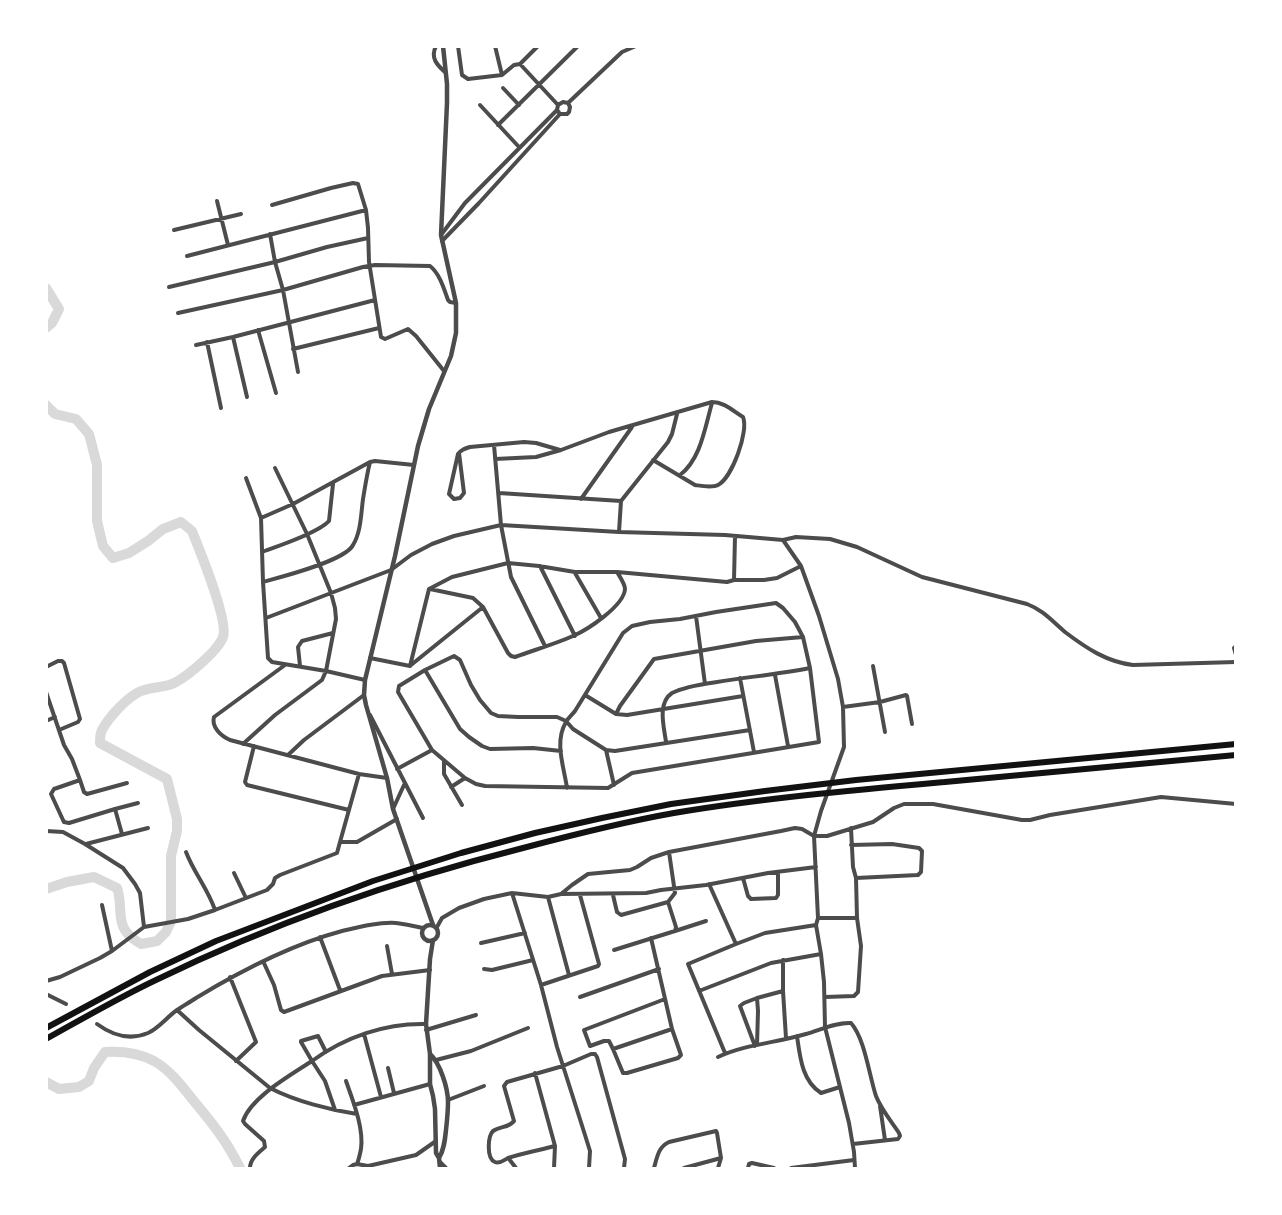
<!DOCTYPE html>
<html>
<head>
<meta charset="utf-8">
<style>
  body { margin:0 }
  #map { position:relative; width:1282px; height:1215px; overflow:hidden; background:#fff; font-family:Helvetica,sans-serif }
  canvas { display:block }
  .frame { position:absolute; inset:0; border:48px solid #fff; pointer-events:none }
</style>
</head>
<body>
<div id="map">
<canvas width="1282" height="1215"></canvas>
<div class="frame"></div>
</div>
<script>
const c = document.querySelector('canvas').getContext('2d');
c.lineJoin = 'round';
function strokePath(path, color, width, dash) {
  c.strokeStyle = color;
  c.lineWidth = width;
  c.lineCap = dash ? 'butt' : 'round';
  c.setLineDash(dash || []);
  c.stroke(path);
}
strokePath(new Path2D(`
  M46 288 59 309 52 323 46 328
  M46 405 55 414 76 419 89 434 97 465V521L103 546 113 558 129 553 148 541 163 529 181 522 192 531C199 549 229 621 223 637 218 651 183 681 169 685 158 688 147 687 137 693 125 700 109 717 102 730 100 734 100 739 100 743L167 779 177 819V831L171 856V921L166 932 157 941 141 944C137 941 132 939 129 935 116 923 123 903 117 888L94 877 67 882 46 889
  M46 1082 59 1089 79 1087 89 1081 94 1068 105 1052C122 1051 139 1053 154 1061 170 1070 182 1086 193 1100 213 1124 226 1140 240 1168`), '#d9d9d9', 10);
strokePath(new Path2D(`
  M436 46C430 58 437 65 446 73
  M458 46 462 75 468 79 502 75 514 65 520 64 538 46
  M495 46 502 75
  M520 64 558 105
  M503 88 519 105
  M568 103 622 52 636 46
  M480 105 519 147
  M498 125 578 46
  M217 201 228 245
  M272 205 331 188 353 183 358 184 366 210 368 228 369 262 381 337 385 339 408 329 416 336 444 371
  M174 230 241 214
  M270 234 275 262 283 290 298 372
  M441 235 465 203 557 110 558 105 563 102 568 103 570 107 569 112 567 114H560L557 110
  M442 241 479 203 560 114
  M187 256 366 210
  M169 287 275 262 327 247 368 238
  M178 313 283 290 363 267 375 265 430 266C440 274 444 289 448 300L450 302 456 303
  M258 330 276 393
  M233 337 247 397
  M207 342 221 408
  M196 345 233 337 375 300
  M293 349 379 328
  M494 445 501 525 511 577 545 646
  M459 453 464 493 460 498 454 499 449 494 458 454C461 450 464 449 470 447L524 442 536 443 560 450
  M495 459 536 457 561 450 609 432 712 402C724 402 733 411 743 417 749 431 732 478 718 485 712 488 702 486 695 485L653 460
  M680 475C701 459 705 427 712 403
  M246 478 261 518 263 582 268 658 272 662 326 671 365 680
  M499 493 621 501
  M581 499 632 427
  M261 518 293 504 370 462 375 461 414 465
  M619 532 621 501 668 442 672 434 677 414
  M783 540 796 537 830 539 857 547 922 577 1027 604C1043 610 1052 621 1065 632 1086 648 1107 662 1133 665L1236 662
  M262 552C278 546 318 533 329 521L333 484
  M540 566 575 636
  M575 573 601 618
  M734 580H764L777 578 801 566
  M263 582C281 577 345 561 353 545 361 532 361 514 363 499 365 487 367 474 370 462
  M430 589 473 598 483 607 508 653 511 656 515 657C534 650 555 644 573 636 587 630 624 606 625 589 625 584 620 577 617 572
  M696 616 705 684
  M266 618 391 570 411 555 432 544 454 536 501 525 619 532 725 535 783 540 801 566 819 616 838 679 843 707 844 747 821 811 814 836 818 918 816 925 821 954 824 982 825 1027 849 1123 854 1152 855 1168
  M1236 646 1234 648 1236 655
  M370 658 410 666
  M285 665 214 717C211 727 221 736 230 740L359 774 387 778
  M411 665 483 607
  M300 666 298 647 302 641 333 633
  M410 666 429 589 452 577 508 563 539 566 575 572H617L727 582 734 580 735 536
  M873 666 885 732
  M46 667 58 661H62L64 663 80 719 78 722 59 730
  M425 670 399 686 398 692 432 750 465 778 476 784 485 786 608 788 632 773 819 742 810 668 803 637 795 622 783 608 776 603 716 612 680 619 650 622 632 626 623 633 575 711C572 715 568 718 566 722 554 742 564 767 567 788
  M775 675 788 746
  M740 678 754 752
  M46 692 64 745 72 759 80 780
  M585 695 616 714 620 706 654 659 756 641 803 637
  M843 707 880 702 906 695 907 696 912 724
  M616 714 627 715 743 696
  M370 715 423 818
  M46 721 55 717
  M666 742C664 727 657 703 672 693 686 686 703 684 717 682 748 677 779 674 810 668
  M243 744 275 715 322 680 326 671 336 619 335 608 331 593 307 534 275 468
  M254 746 245 782 247 785 349 810
  M606 750 615 751 750 730
  M561 751 533 748 490 749 482 746 469 737 460 729 425 670 454 656 460 660 471 685 480 700 491 713 498 716 518 717H557L566 721 573 729 606 750 614 785
  M288 755 304 740 364 695
  M444 761V774L462 805
  M397 769 432 750
  M451 787 465 778
  M115 809 69 823 64 822 63 820 51 794 54 789 80 780 84 792 87 794 127 783
  M393 809 404 785
  M46 831 63 832 85 844 123 868 135 884 140 893 144 927
  M122 834 115 809 138 803
  M340 842 359 774
  M86 844 148 828
  M851 845 892 844 919 848 922 851 921 872 918 875 856 878
  M186 852C194 873 208 889 215 910
  M234 873 246 898
  M743 878 748 896 751 899 776 898 778 895V873
  M709 884 736 944
  M512 893 541 985 557 1047 585 1135 590 1151 589 1168
  M561 894 572 885 588 874 630 870 637 867 651 858 669 852 781 831 795 828 802 829 814 836H827L873 822 894 808 904 804H933L1022 820H1030L1050 815 1161 797 1236 804
  M613 895 617 912 621 915 668 902
  M548 897 569 975
  M102 905 112 951
  M818 918H857
  M437 927 442 918 459 908 484 899 512 893 548 897 561 894 646 893 661 890 706 885 768 873 816 867
  M675 931 706 921
  M320 937 340 990
  M481 943 525 933
  M387 946 392 974
  M614 950 675 931 676 927 668 902 675 893 669 852
  M783 960V991L786 1038
  M263 961 274 985 281 1010 284 1012 382 976 430 970
  M484 969 492 970 533 960
  M230 977 256 1042 236 1061
  M46 981 60 977 100 958 112 951 144 927 188 919 215 910 267 890 273 884 275 878 280 875 337 853 340 842H357L397 819
  M541 985 598 966 599 964 580 895
  M699 991 771 963 821 954
  M46 994 66 1004
  M580 997 659 969
  M825 997 854 996 858 992 861 946 857 918 856 878 853 867 851 828
  M665 999 584 1030 590 1046 604 1041H609L613 1049 672 1029
  M177 1010 199 1030 270 1088C295 1101 330 1110 357 1114
  M97 1024C112 1035 129 1041 148 1033 159 1028 167 1017 177 1010 183 1006 190 1002 196 998 242 970 290 945 342 931 359 927 378 922 396 923 405 924 414 926 423 928
  M426 1030 476 1015
  M364 1034 381 1097
  M797 1036C800 1057 802 1081 821 1093L840 1087
  M757 1045 758 1011 757 998 783 991
  M755 1046 740 1006 744 1003 757 998
  M613 1049 623 1073H627L678 1058 681 1055 672 1029 651 938
  M725 1053 688 964 736 944 765 933 816 925
  M718 1057C746 1044 776 1043 806 1034 820 1030 836 1022 851 1023 865 1039 869 1075 876 1096 881 1109 891 1121 899 1133L900 1136 898 1139 853 1144
  M436 1060 471 1051 528 1028
  M388 1068 394 1093
  M535 1073 555 1146 554 1168
  M346 1081C353 1101 364 1128 361 1149 360 1154 359 1159 357 1164L368 1166 416 1155 436 1141
  M448 1100 484 1086
  M354 1105 430 1084
  M880 1106 885 1140
  M335 1110 325 1081 312 1061C345 1037 385 1023 426 1024
  M555 1146C540 1150 523 1153 508 1158 504 1160 500 1164 495 1162 486 1158 488 1136 493 1131 500 1126 509 1128 514 1121L504 1086 507 1082 563 1066 591 1054H595L597 1057 625 1159 624 1168
  M509 1159 516 1168
  M440 1162 446 1168
  M250 1168C250 1159 258 1153 265 1147L264 1141 245 1124 243 1121C251 1097 291 1075 312 1061L301 1042V1041L318 1036 326 1052
  M349 1168 353 1165 357 1164
  M654 1168C657 1158 658 1147 669 1142L716 1131 717 1133 721 1158 718 1168
  M684 1168 721 1158
  M748 1168 749 1164 752 1163 774 1168
  M791 1168 854 1160`), '#4c4c4c', 4);
strokePath(new Path2D(`
  M433 925 393 809 387 778 366 705 364 695 365 680 395 556 418 446 429 409 451 356 456 333V303L441 235 447 103V84L443 46
  M422 933a8 8 0 1 1 16 0a8 8 0 1 1-16 0Z
  M433 940 430 959 426 1024 430 1054V1084L433 1096 435 1109 436 1153 439 1158 440 1168
  M430 1054C440 1063 448 1088 448 1102 448 1111 447 1121 446 1130 445 1140 444 1150 439 1158`), '#4c4c4c', 4.5);
strokePath(new Path2D(`
  M46 1028 150 972 216 941 373 881 461 853 535 833 602 818 671 804 765 791 856 780 1236 744
  M46 1039C82 1019 118 998 156 980 273 923 396 880 523 848 572 835 623 822 674 813 764 798 855 790 945 782 1042 773 1139 764 1236 755`), '#111', 6);
</script>
</body>
</html>
